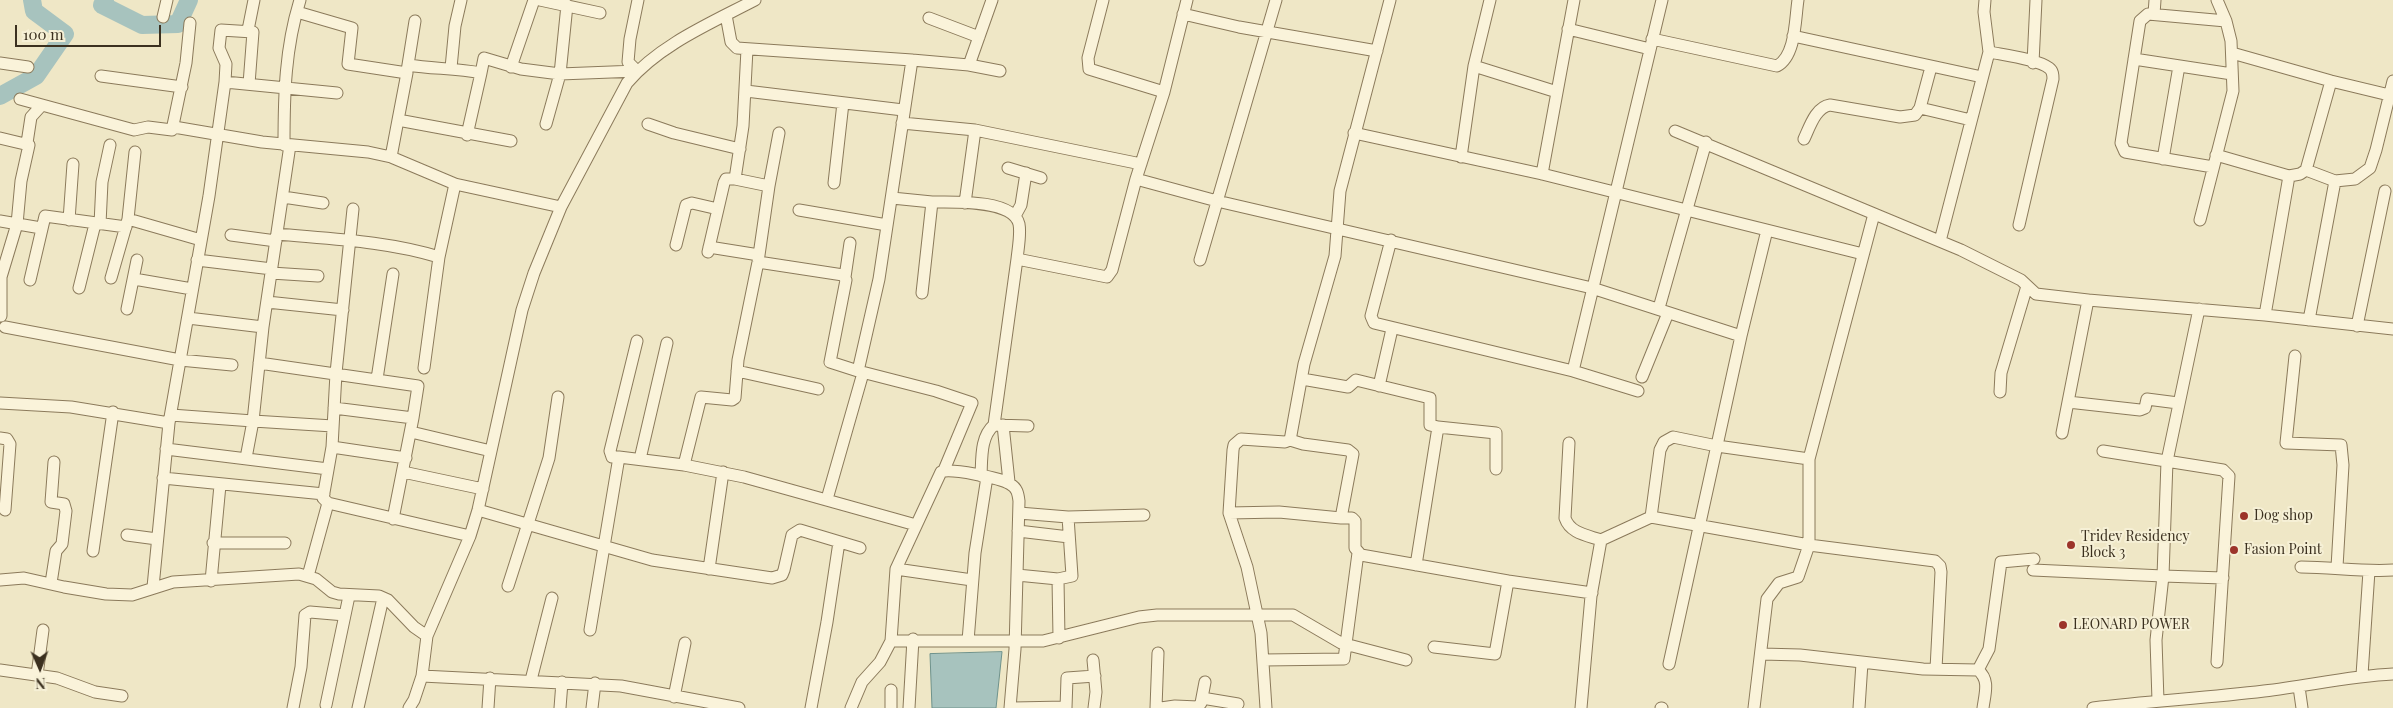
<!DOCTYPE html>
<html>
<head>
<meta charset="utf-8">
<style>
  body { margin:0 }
  #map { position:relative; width:2393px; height:708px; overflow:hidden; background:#efe7c6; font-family:"Playfair Display",serif }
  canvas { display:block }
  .north { position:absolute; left:15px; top:643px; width:50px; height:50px; -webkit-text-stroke:4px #f6f0d6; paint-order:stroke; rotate:178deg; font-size:14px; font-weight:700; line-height:20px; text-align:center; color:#3b301f }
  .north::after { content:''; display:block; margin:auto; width:18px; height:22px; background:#3b301f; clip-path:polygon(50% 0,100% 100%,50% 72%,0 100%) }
  .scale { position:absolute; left:15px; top:25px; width:146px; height:22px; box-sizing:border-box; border:2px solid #3b301f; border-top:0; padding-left:6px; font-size:15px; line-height:18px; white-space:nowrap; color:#3b301f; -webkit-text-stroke:4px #f6f0d6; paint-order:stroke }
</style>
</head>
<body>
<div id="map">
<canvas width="2393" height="708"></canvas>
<div class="north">N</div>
<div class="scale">100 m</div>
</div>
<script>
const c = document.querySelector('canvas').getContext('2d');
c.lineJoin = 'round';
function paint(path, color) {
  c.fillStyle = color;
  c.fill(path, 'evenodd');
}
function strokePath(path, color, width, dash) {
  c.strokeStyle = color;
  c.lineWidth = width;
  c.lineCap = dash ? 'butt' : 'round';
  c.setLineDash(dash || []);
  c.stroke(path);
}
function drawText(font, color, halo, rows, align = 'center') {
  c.font = font + ' "Playfair Display",serif';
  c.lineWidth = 4;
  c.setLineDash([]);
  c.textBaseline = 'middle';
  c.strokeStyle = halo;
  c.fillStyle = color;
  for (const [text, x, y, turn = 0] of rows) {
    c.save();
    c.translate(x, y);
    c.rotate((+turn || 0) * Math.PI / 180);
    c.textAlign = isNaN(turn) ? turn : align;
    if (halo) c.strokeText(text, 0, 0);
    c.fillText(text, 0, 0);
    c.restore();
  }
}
const water = new Path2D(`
  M1002 652 996 708H932L930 654Z`);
paint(water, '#a7c3be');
strokePath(water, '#6e928c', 1);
strokePath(new Path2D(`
  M105 0 102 5 142 25 178 24 189 0
  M0 96 36 76 65 34 34 11 32 0`), '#a7c3be', 18);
const minor = new Path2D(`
  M540 0 600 13
  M1103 0 1088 58 1089 69 1164 92
  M1985 0 1984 12 1989 52C2004 55 2037 59 2049 68 2053 71 2053 75 2053 79L2019 225
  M297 12 352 28 348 64 407 73 398 120
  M1183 14 1239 27 1377 51
  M2154 14 2155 0
  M726 15 731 42 737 48 912 60 969 65 1000 71
  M163 17 167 0
  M929 18 979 37
  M1568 29 1650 49
  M248 30 254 0
  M1793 36 1982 77
  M1652 39 1777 66C1796 56 1795 19 1798 0
  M747 49 743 126 735 179 769 186 758 262 738 360 735 398 732 400 701 397 684 465 744 477 916 525
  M2232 53 2331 81 2393 96
  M2134 59 2232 74
  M0 63 28 67
  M2033 63 2036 0
  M408 65C433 69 456 68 481 73L484 58 521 69 560 74 637 71
  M969 65 992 0
  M1474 66 1557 92
  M511 67 534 0
  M451 68 455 26 461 0
  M407 71 415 21
  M637 71 628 62 630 39 638 0
  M101 76 182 87
  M225 82 337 93
  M746 91 903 110
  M20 99 134 130 148 127 172 130 186 63 190 23
  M1920 108 1971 120
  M902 123 975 130 965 203
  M546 124 560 74 567 5
  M648 124 674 133 740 149
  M174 127 262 142 368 152 391 157 455 184 561 207
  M975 130 1141 164
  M1675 131 1961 250 2021 280 2036 294 2088 300 2265 315 2393 329
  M1354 133 1542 174 1863 254
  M467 135 481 73
  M0 138 29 145 21 181 17 224 1 277V316
  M1804 139C1810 126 1816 107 1830 105L1900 117 1915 115 1920 108 1931 67
  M27 143 31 117 41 106
  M284 145C284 95 285 48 300 0
  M2216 155 2289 176 2300 174 2306 170 2331 81
  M391 157 398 120 511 141
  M1461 157 1474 66 1490 0
  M2163 159 2179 66
  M2213 167 2125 152 2121 143 2140 21 2148 14 2226 21
  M1008 168 1041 178
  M2306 170 2335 181 2355 179 2370 168 2376 150 2393 81
  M1542 174 1574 0
  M1136 179 1217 201 1592 288 1741 336
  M834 183 843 103
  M769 186 779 133
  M283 197 323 203
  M892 198 932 202 922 293
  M932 202C952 202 1013 199 1019 224 1021 234 1018 249 1017 259L1107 277 1112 270 1136 179 1164 92 1187 0
  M799 210 887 225
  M1015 216 1021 205 1026 173
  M128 219 135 152
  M69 220 73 164
  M2200 220 2233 91 2231 41 2226 21 2217 0
  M0 221 41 228
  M100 224 102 182 110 145
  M277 234C331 239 387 241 439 257
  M231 235 276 241
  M1391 240 1371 316 1374 323 1573 371 1638 391
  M1940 241 1989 52
  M676 245 686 205 692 203 718 209
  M709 247 759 255
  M708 252 724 183 726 179H735
  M197 260 272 269
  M1200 260 1276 0
  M758 262 843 275 846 280 830 362 858 371 879 279 912 60
  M271 273 318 276
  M845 277 850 243
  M111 278 128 219 201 240
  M134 279 192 289
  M30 280 45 216 126 227
  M79 288 95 224
  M2088 300 2068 402 2140 410 2145 408 2147 399 2178 403
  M267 302 343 310
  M1659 308 1706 142
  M127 309 137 260
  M2199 309 2167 461 2163 576 2223 578
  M2265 315 2289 176
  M188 318 263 327 253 421 333 426
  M2309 320 2335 181
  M2357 326 2385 191
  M5 327 180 360 232 365
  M263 327 290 145
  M2295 356 2286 443 2341 445 2343 465 2337 567
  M259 363 418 386 413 418
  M424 368 439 257 455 184
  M737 371 818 389
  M858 371 936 391 972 403 944 470
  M1573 371 1662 0
  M1642 377 1668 313
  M377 379 393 274
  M1302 379 1348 387 1356 380 1430 398V425L1438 427 1416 565
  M1379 386 1392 329
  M2000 392 2001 373 2027 286
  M0 403 71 407 169 423
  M334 408 413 418 393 519
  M171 415 253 421 246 458
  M994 425 1017 259
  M1003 425 1009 482
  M1438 427 1496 433V469
  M411 432 491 451
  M2062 433 2068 402
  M0 438 7 439 10 444 5 510
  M1290 440 1303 444 1348 450 1353 454 1341 518H1352L1355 521V548L1361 555 1508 581 1592 593
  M1569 443 1565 518C1570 533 1586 535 1601 540
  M332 447 406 458
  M166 449 328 469
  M2103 451 2223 470 2229 476 2217 662
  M619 457H612L610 451 637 341
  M640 459 667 343
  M1809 459 1717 446 1673 437 1664 442 1660 450 1651 517 1809 545 1935 561 1940 566 1941 572 1936 669
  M403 472 483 489
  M981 476C982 459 980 437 994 425L1028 426
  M163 478 324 494
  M827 499 863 373
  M328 503 470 536
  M478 510 652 560 772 578 782 575 784 570 792 535 800 530 860 548
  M1019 513 1068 517 1144 515
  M1229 513 1279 512 1341 518
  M1018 531 1069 537
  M127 535 157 539
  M213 543H285
  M93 551 113 412
  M2301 567C2332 567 2362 572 2393 570
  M709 569 723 472
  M896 569 972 580
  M2033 570 2163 576 2156 640 2158 701
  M1017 575 1058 579 1072 576 1068 517
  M308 576 328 503 323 498 332 447 336 373 353 209
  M1058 579 1059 638
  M0 580 24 578 64 587 106 594 132 595 173 582 299 574 316 579 332 592 339 594 379 596 388 600 414 627 427 636
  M211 581 220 485
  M51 583 56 551 62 544 66 511 64 504 51 502 54 462
  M508 586 549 458 558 397
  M153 587 169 423 209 196 225 82 226 64 219 48 221 30 253 32 249 84
  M590 630 619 457 684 465
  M891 641 896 569 941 472C950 468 1001 478 1010 484 1017 488 1018 493 1019 501L1015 649 1010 708
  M968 641 975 553 987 477
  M1434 647 1495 654 1508 581
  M1762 654 1800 655 1923 669 1978 670C1990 680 1985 693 1983 708
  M1093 660 1096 692 1094 708
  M1263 660 1344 659 1358 553
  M1669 664 1741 336 1767 230
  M0 670 57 678 95 692 122 696
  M1978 670 1989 649 2001 562 2034 559
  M37 675 43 630
  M2362 675 2369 571
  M422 676 621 686 739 708
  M531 680 552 598
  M2299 687 2302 708
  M674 697 685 643
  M1202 698 1238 704
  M326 705 349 596
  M293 708 301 667 305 615 310 612 345 615
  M358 708 383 598
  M409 708 414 700 422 676 427 636 470 536 478 510 522 310 534 273 561 207 627 83C659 45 711 23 755 0
  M488 708 490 678
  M560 708 562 682
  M592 708 595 683
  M811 708 827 622 839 542
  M851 708 862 682 880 662 891 641H1043L1139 617 1157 615H1293L1341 643 1406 660
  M891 708V690
  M909 708 913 639
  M1013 708 1066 707
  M1066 708 1067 678 1095 676
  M1156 708 1158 653
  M1161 708 1175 706 1198 707 1201 703 1205 682
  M1266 708 1261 633 1247 567 1229 513 1233 450 1234 445 1241 439 1285 442 1290 440 1291 435 1304 364 1335 256 1340 191 1390 0
  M1581 708 1591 596 1601 540 1651 517
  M1661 708H1662
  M1754 708 1767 599 1779 583 1798 577 1809 545V459L1874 214
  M1859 708 1862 663
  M2093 708C2150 701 2207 698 2264 691 2308 686 2349 676 2393 674`);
strokePath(minor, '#8b7a5b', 13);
strokePath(minor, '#faf3da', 11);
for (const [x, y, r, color] of [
  [2244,516,5,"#9c342a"],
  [2071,545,5,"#9c342a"],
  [2234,550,5,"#9c342a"],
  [2063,625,5,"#9c342a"]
]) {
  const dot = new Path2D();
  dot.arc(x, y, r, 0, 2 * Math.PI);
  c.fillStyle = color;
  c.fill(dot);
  strokePath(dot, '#f6f0d6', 2);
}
drawText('14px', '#3b301f', '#f6f0d6', [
  ["Dog shop",2254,516],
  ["Tridev Residency",2081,537],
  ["Block 3",2081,553],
  ["Fasion Point",2244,550],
  ["LEONARD POWER",2073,625]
], 'left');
</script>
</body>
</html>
